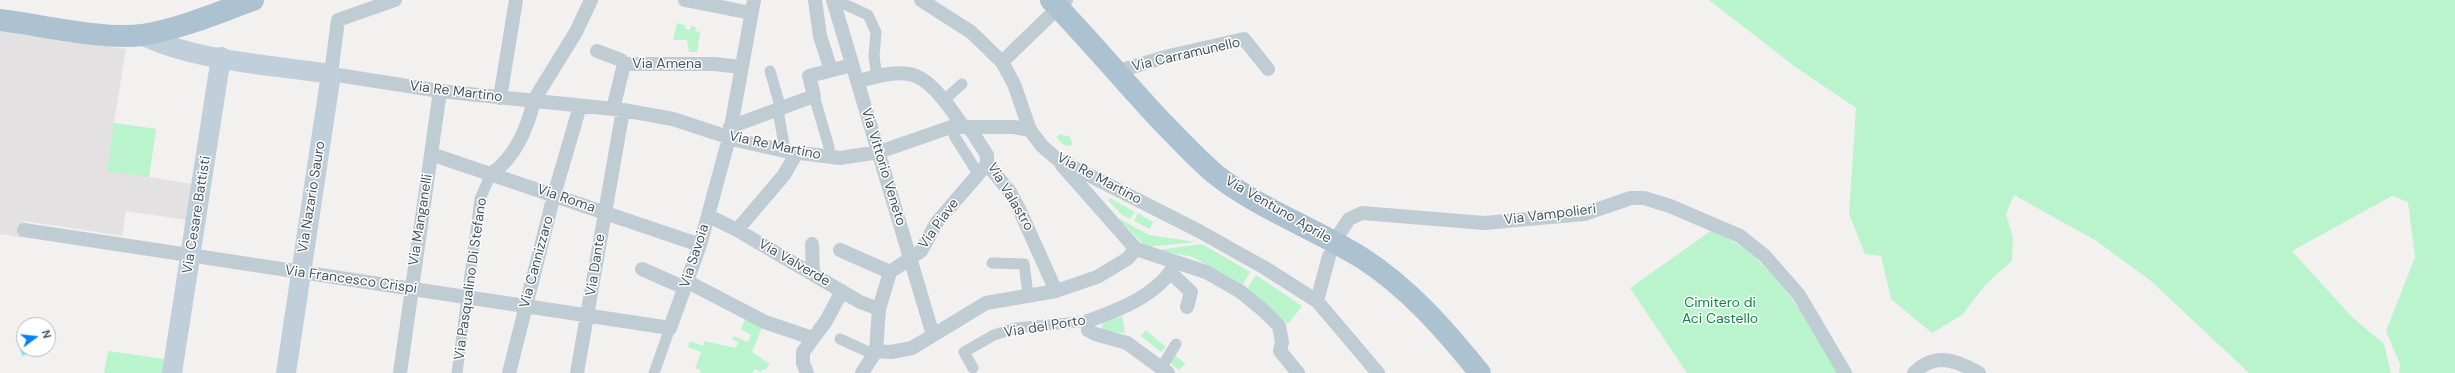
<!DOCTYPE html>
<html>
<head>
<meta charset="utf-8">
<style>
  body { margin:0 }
  #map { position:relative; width:2455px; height:373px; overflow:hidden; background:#f3f0f0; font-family:"DM Sans",sans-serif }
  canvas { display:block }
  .north { position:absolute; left:16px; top:317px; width:40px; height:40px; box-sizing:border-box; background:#fff; border:1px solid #b5bbbf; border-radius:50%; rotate:75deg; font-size:11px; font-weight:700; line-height:16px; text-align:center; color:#465560 }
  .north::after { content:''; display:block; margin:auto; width:14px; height:18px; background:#0682f7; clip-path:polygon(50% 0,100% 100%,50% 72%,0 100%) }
</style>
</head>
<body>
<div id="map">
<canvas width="2455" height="373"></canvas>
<div class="north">N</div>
</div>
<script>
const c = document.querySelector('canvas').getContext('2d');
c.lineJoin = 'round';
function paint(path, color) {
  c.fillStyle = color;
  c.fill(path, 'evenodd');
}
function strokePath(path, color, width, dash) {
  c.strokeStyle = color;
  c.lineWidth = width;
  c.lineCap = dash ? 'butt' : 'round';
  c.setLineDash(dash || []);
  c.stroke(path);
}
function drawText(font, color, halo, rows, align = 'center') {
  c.font = font + ' "DM Sans",sans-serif';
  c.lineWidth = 3;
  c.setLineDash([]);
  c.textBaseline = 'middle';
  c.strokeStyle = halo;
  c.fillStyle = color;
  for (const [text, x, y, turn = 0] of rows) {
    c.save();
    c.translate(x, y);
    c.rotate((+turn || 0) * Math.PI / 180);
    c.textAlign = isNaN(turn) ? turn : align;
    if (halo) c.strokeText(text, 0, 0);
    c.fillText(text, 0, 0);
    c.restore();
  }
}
paint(new Path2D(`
  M0 31 126 49 114 123 156 129 149 177 192 184 186 220 126 211 122 236 25 221 22 238 0 234Z`), '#e4e1e2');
paint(new Path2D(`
  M1709 0H2455V373H2399L2400 364 2386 331 2415 257 2408 202 2392 196 2292 251 2353 318 2384 344 2391 373H2249L2151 281 2095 240 2014 195 2006 214 2013 237 2012 261 1986 284 1962 315 1932 333 1891 299 1881 256 1865 254 1849 214 1856 108 1794 66Z
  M677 23 685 25V29L690 30 691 26 696 27 695 31 700 32 697 52H689L687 40H673Z
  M114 123 156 129 149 177 107 171Z
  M1060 134 1070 137 1073 145C1066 148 1060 143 1057 137Z
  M1110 198 1135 212 1130 219 1122 215 1108 200Z
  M1138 213 1153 222 1150 229 1134 221Z
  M1118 218 1149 235 1196 242 1146 247Z
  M1712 230C1725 237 1740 244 1751 254 1787 285 1816 331 1837 373H1687L1630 288Z
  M1202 244 1250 272 1242 286 1193 257 1158 250Z
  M1256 275 1302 306 1288 324 1247 289Z
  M747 316 763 325 752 352 770 364 765 370 763 369 761 372 755 369 752 373H700L701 370 695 368 701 352 688 347 690 341 703 346 704 341 735 348 739 343 732 339 733 336 748 342 751 335 741 329Z
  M1122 316 1125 333 1105 331 1101 328 1103 323Z
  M1146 330 1166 347 1161 352 1141 336Z
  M108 351 165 359 163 373H104Z
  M1175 355 1185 364 1179 370 1169 362Z`), '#baf4cc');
paint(new Path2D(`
  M24 343V349H41L22 356 19 345Z`), '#83e7f5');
strokePath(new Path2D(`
  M842 3 868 15 876 32 874 56 877 77
  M770 71 781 109
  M814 96 829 147V157
  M943 101 962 84
  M778 110 785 151
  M951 127 955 137 979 175
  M992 263 1024 264 1028 294
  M840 339 873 354
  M973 368 964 352 994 335 1016 328 1088 321
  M1161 368 1176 344
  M457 373 480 199 491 174
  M654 373 670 328`), '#bfccd3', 11);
strokePath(new Path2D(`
  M395 0 338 20 331 74 440 91 623 110 673 119 740 141 785 151 840 158 879 152 951 127H1014L1030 130
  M685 0 751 13
  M815 0 820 36 831 70
  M833 0 933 335
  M921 0 971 32 1002 62 1014 84 1030 130 1042 146 1057 159 1199 231 1265 268 1317 301 1378 373
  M597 51 621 60 624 64H715L741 67
  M1002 62 1066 0
  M1115 72 1169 56 1244 39 1268 69
  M858 81C875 77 898 69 916 76 934 83 952 111 963 126
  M500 98 516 0
  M613 109 624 64
  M730 127 814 96 809 76 852 65
  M969 127 987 155V164L1010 192 1020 211 1056 291
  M431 154 700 245
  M1061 164 1136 249 1206 272 1241 292 1264 311 1279 326 1282 342 1280 351 1298 373
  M491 174C515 158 528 127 534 100L576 32 591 0
  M709 216 737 230 860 302 879 309
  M24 230 670 328 700 245 729 138 754 0
  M737 230 784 175 796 154
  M1334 242 1349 219 1362 213 1484 223 1584 214 1631 198H1644L1670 206 1740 236 1765 256 1799 295 1845 373
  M812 244 813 274
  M840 250 890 272
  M642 269 685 288
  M1171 273 1191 292 1187 307
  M688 282 765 322 812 338
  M1317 301 1329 256
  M876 351 879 309 890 272 921 251 937 222 987 164
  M400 373 440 91
  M509 373 554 195 580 106
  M577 373 623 110
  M807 373 803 363V352L826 321 842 291
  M862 373 876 351 891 352 912 348 986 303 1056 291 1097 277 1127 259 1136 249
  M1168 373 1127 343 1095 334 1088 330V321C1119 310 1161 294 1176 262
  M1914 373C1935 352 1956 360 1979 373`), '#bfccd3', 14);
strokePath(new Path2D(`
  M142 35C194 61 272 65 331 74L286 373
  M172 373 221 57`), '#c1cfdb', 20);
strokePath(new Path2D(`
  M1051 0C1090 40 1125 83 1163 123 1180 140 1196 158 1215 174 1259 209 1314 228 1362 258 1409 288 1445 330 1480 373
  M0 20C41 25 103 40 142 35 180 29 217 13 253 0`), '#adc2d1', 22);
drawText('14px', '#465560', '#fff', [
  ["Via Carramunello",1186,55,-13],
  ["Via Amena",667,64],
  ["Via Re Martino",456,92,7],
  ["Via Re Martino",775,146,12],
  ["Via Vittorio Veneto",883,167,73],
  ["Via Re Martino",1099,179,28],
  ["Via Nazario Sauro",312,197,-81],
  ["Via Valastro",1010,197,59],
  ["Via Roma",566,199,19],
  ["Via Ventuno Aprile",1278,210,30],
  ["Via Cesare Battisti",197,215,-81],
  ["Via Vampolieri",1550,215,-7],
  ["Via Manganelli",421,220,-81],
  ["Via Piave",939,224,-54],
  ["Via Savoia",695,256,-72],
  ["Via Cannizzaro",537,262,-75],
  ["Via Valverde",794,263,30],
  ["Via Dante",596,265,-81],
  ["Via Pasqualino Di Stefano",471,279,-82],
  ["Via Francesco Crispi",351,280,8],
  ["Via del Porto",1045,327,-9]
]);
drawText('14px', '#0d8440', '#fff', [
  ["Cimitero di",1720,303],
  ["Aci Castello",1720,319]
]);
</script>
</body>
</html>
